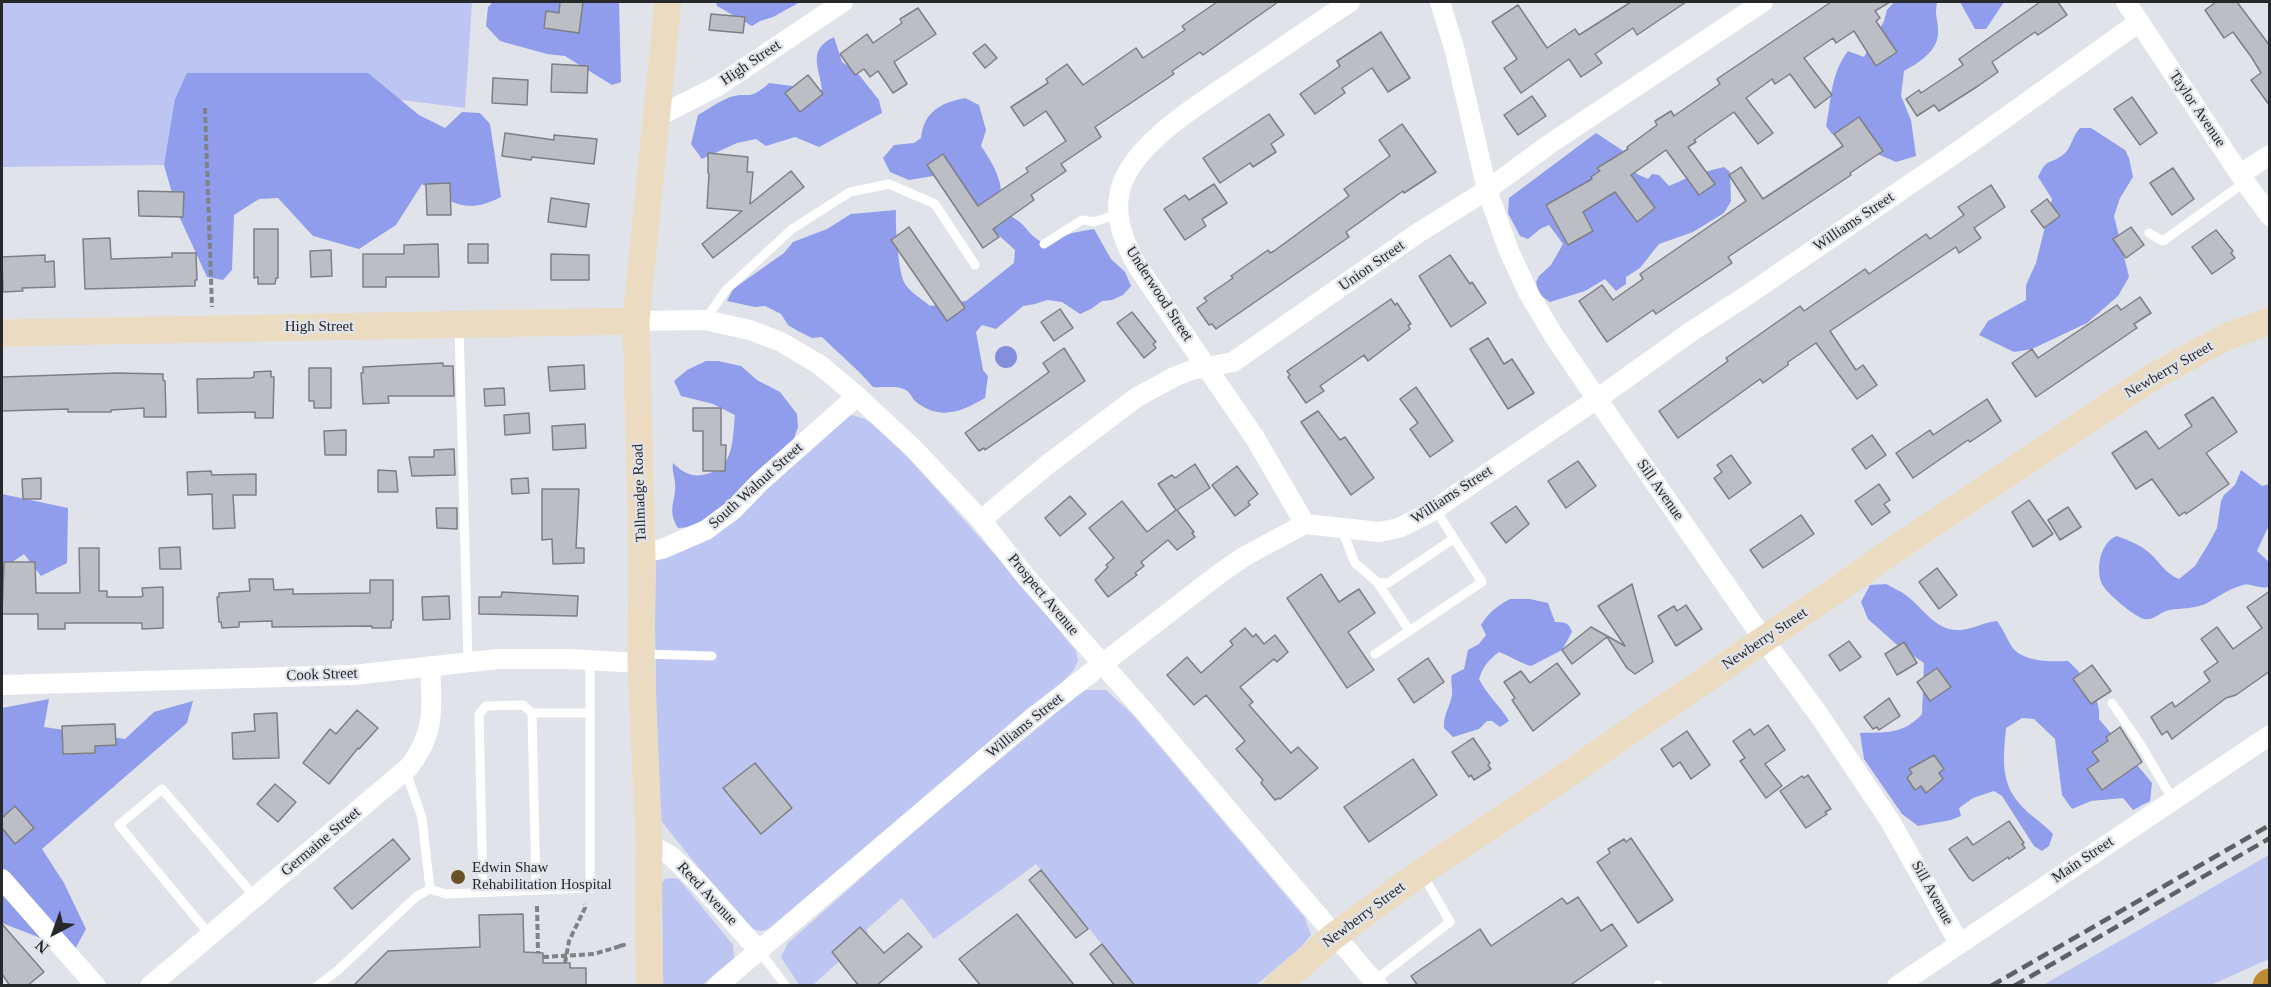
<!DOCTYPE html>
<html>
<head>
<meta charset="utf-8">
<style>
  body { margin:0 }
  #map { position:relative; width:2271px; height:987px; overflow:hidden; background:#e1e3ea; font-family:Georgia,serif }
  canvas { display:block }
  .frame { position:absolute; inset:0; border:3px solid #27282a; pointer-events:none }
  .north { position:absolute; left:24px; top:903px; width:60px; height:60px; -webkit-text-stroke:4px #e1e3ea; paint-order:stroke; rotate:221deg; font-size:16px; font-weight:700; line-height:24px; text-align:center; color:#27282a }
  .north::after { content:''; display:block; margin:auto; width:21px; height:27px; background:#27282a; clip-path:polygon(50% 0,100% 100%,50% 72%,0 100%) }
</style>
</head>
<body>
<div id="map">
<canvas width="2271" height="987"></canvas>
<div class="frame"></div>
<div class="north">N</div>
</div>
<script>
const c = document.querySelector('canvas').getContext('2d');
c.lineJoin = 'round';
function paint(path, color) {
  c.fillStyle = color;
  c.fill(path, 'evenodd');
}
function strokePath(path, color, width, dash) {
  c.strokeStyle = color;
  c.lineWidth = width;
  c.lineCap = dash ? 'butt' : 'round';
  c.setLineDash(dash || []);
  c.stroke(path);
}
function drawText(font, color, halo, rows, align = 'center') {
  c.font = font + ' Georgia,serif';
  c.lineWidth = 4.5;
  c.setLineDash([]);
  c.textBaseline = 'middle';
  c.strokeStyle = halo;
  c.fillStyle = color;
  for (const [text, x, y, turn = 0] of rows) {
    c.save();
    c.translate(x, y);
    c.rotate((+turn || 0) * Math.PI / 180);
    c.textAlign = isNaN(turn) ? turn : align;
    if (halo) c.strokeText(text, 0, 0);
    c.fillText(text, 0, 0);
    c.restore();
  }
}
paint(new Path2D(`
  M2 2H472L465 108 393 99 396 162 2 167Z
  M852 415 865 419 880 429 906 455 1031 595 1076 651 1078 661 1073 671 1046 699 770 929 761 931 747 928 658 817 655 625 656 557 840 422Z
  M1084 690H1106L1132 714 1305 918 1311 935 1300 948 1256 985H1135L1036 864 934 939 902 898 867 929 868 935 813 985H799L781 957 788 943 930 817Z
  M2269 855V959L2211 985H2043Z
  M671 878 678 879 684 885 733 945 734 958 702 985H663L662 883 665 879Z`), '#bdc6f2');
paint(new Path2D(`
  M493 2H619L621 82 612 85 565 56 547 54 500 41 486 26 488 7Z
  M716 2H800L773 17 760 21 752 26 717 6Z
  M1894 2H1937C1934 16 1939 22 1938 34 1937 52 1918 63 1904 71L1901 96 1911 120 1916 156 1896 162 1832 134 1826 126C1832 98 1830 75 1848 51L1864 57 1884 21 1887 10Z
  M1960 2H2004L1986 29H1975Z
  M834 37 842 62 856 71 879 100 882 113 819 147 795 137 766 146 756 139 737 143 702 159 691 144 698 115C707 110 718 102 728 98 749 90 747 103 769 83L822 90C819 66 807 50 834 37Z
  M187 73H368L419 115 445 128 462 112 480 113 490 124 501 197C466 215 452 203 422 184L396 225 359 249 313 236 278 198 259 199 234 215 232 270 223 280 207 277 178 214 164 165 175 99Z
  M965 98 979 105 986 130 981 146C989 158 997 170 1000 184 1002 193 1000 203 1006 211 1010 217 1019 220 1024 226 1030 234 1035 238 1044 244L1072 233 1094 229 1111 259 1125 272 1131 286 1123 295 1112 300 1102 301 1091 309 1080 314 1062 302 1047 300 1035 304 1023 306 996 329 982 325 976 332 983 370 988 376 985 398C961 412 939 421 915 401 912 398 910 392 906 390 897 385 883 388 873 387 858 369 839 354 822 337L812 338 798 331 788 325 781 314 765 306 755 307 727 301 733 289 784 253 793 242 827 229 851 214 896 210C895 223 898 274 905 284 910 292 922 299 930 306L966 301 1014 263 1015 250 933 176 909 180 890 172 883 158 894 145 914 143 921 138C924 111 941 103 965 98Z
  M2080 128H2091L2125 150 2129 158 2133 177 2120 198 2114 216 2129 277 2118 296 2087 323 2032 349 2014 352 1979 335 1988 321 2026 300V285L2036 263 2052 199 2038 177C2048 156 2049 166 2064 154 2072 147 2072 136 2080 128Z
  M1596 133 1622 150 1637 174 1648 179 1652 174 1659 175 1669 186 1696 174 1724 167 1730 172 1731 201 1724 213 1693 232 1659 244 1640 268 1626 277V284L1616 291 1605 279 1585 291 1550 302 1539 294 1536 282 1539 276 1551 265 1563 244 1549 225 1540 229 1528 239 1520 236 1508 213 1509 198Z
  M706 361H718L741 366 757 380 780 392 797 414 798 427 792 444 780 459 708 519 691 527 678 528C666 509 677 501 675 482 674 475 672 471 673 463 681 471 690 477 702 475 735 470 732 441 735 415L713 404 681 396 674 381 687 370Z
  M2241 470 2262 486 2269 484V525L2257 551 2269 562V587C2258 589 2251 583 2243 585 2226 590 2219 597 2205 604 2194 609 2181 608 2169 610 2159 612 2155 621 2144 619 2135 617 2106 593 2102 584 2095 568 2101 541 2117 536 2127 540 2139 544 2147 551 2159 560 2164 573 2179 579L2195 566 2209 543 2217 528 2221 501 2224 495 2235 485Z
  M2 494 68 508 67 563 41 576 24 554 2 569Z
  M1886 584C1893 588 1901 591 1907 596 1924 609 1936 632 1961 630 1974 629 1984 622 1997 621 2003 629 2007 639 2012 647 2023 662 2051 662 2068 661 2084 676 2101 695 2099 719L2152 783 2150 801 2133 810 2123 798 2091 801 2072 809 2062 795 2055 739 2034 719 2022 718 2006 728C2004 752 2000 776 2015 798 2024 812 2042 822 2053 834L2049 846 2042 851 2034 846 2002 796 1994 791 1973 798 1959 808 1961 816 1951 820 1918 826 1902 814 1864 759 1860 733C1885 732 1903 735 1922 714L1924 663 1896 644 1868 619 1861 602 1870 585Z
  M1510 599H1530L1548 603 1555 622C1564 622 1569 622 1572 632L1562 650 1531 666C1519 663 1511 656 1499 652 1488 660 1483 667 1479 679 1487 695 1500 706 1509 721L1500 727 1492 721H1487L1479 729 1453 737 1444 728C1443 715 1450 707 1452 695 1453 688 1450 682 1452 675L1464 669 1468 650 1479 644 1486 635 1481 625C1489 612 1497 606 1510 599Z
  M49 699 44 727 125 739 154 712 193 701 187 723 42 849 64 883 86 929 74 951 2 923V708Z`), '#909cec');
paint(new Path2D(`
  M995 357a11 11 0 1 1 22 0a11 11 0 1 1-22 0Z`), '#828fdd');
const building = new Path2D(`
  M560 2H583L579 33 544 28 546 11 559 13Z
  M1217 2H1278L1203 55 1200 52 1172 71 1174 74 1095 127 1101 137 1061 164 1066 171 1031 195 1034 200 993 229 999 237 983 248 927 165 943 154 978 206 1028 172 1026 168 1066 141 1046 111 1024 126 1011 107 1048 83 1046 79 1067 64 1083 85 1136 48 1143 58 1185 30 1182 26Z
  M1631 2H1686L1637 35 1633 28 1595 54 1602 63 1581 77 1569 59 1521 93 1504 68 1517 59 1492 22 1518 5 1547 48 1575 29 1579 35Z
  M1831 2H1890L1875 11 1880 18 1876 21 1897 52 1876 66 1854 31 1836 43 1833 38 1804 58 1832 95 1815 108 1790 74 1775 84 1772 79 1746 98 1773 133 1758 144 1734 112 1694 140 1696 142 1688 147 1715 184 1699 195 1666 150 1631 175 1655 208 1637 222 1615 192 1583 212 1593 231 1568 245 1546 205 1592 179 1591 177 1600 171 1597 168 1628 149 1627 147 1657 125 1655 121 1671 111 1674 116 1720 84 1717 79Z
  M2040 2H2058L2067 15 2038 35 2035 32 1992 62 1998 72 1978 86 1939 111 1934 105 1917 116 1906 99 1919 90 1921 93 1963 65 1959 59Z
  M2216 2H2237L2270 46V106L2251 80 2261 73 2252 58 2233 32 2224 38 2205 10Z
  M918 8 936 34 894 62 907 84 893 93 878 71 870 77 864 69 855 75 840 54 867 34 873 43 902 23 900 19Z
  M711 14 745 17 743 33 709 30Z
  M1381 32 1410 78 1388 92 1372 68 1342 88 1345 93 1315 114 1300 94 1340 66 1337 61Z
  M985 44 997 58 985 68 973 53Z
  M552 64 588 66 587 93 551 92Z
  M808 75 823 94 800 112 785 93Z
  M493 78 528 80 527 105 492 103Z
  M1532 96 1546 116 1518 135 1504 115Z
  M2132 97 2157 133 2140 145 2114 109Z
  M1269 114 1284 135 1271 144 1276 152 1253 167 1250 163 1220 183 1203 158Z
  M1859 117 1883 151 1850 173 1851 175 1728 257 1732 263 1656 314 1653 310 1607 342 1579 301 1602 285 1613 300 1643 279 1640 274 1746 201 1729 175 1741 167 1763 199 1843 146 1834 134Z
  M1402 124 1436 172 1404 193 1403 191 1346 232 1349 237 1339 244 1216 329 1212 324 1209 325 1197 308 1207 301 1204 298 1233 278 1231 276 1268 250 1270 253 1274 251 1349 196 1344 189 1390 156 1379 140Z
  M505 133 554 140V135L597 139 594 164 532 157 531 160 502 156Z
  M708 153 748 157 747 172H753L750 204 791 171 804 187 713 258 702 244 742 211 707 208 709 174 708 173Z
  M2173 168 2194 199 2172 215 2150 183Z
  M450 183 451 215H427L426 184Z
  M1214 184 1227 203 1202 219 1206 226 1185 240 1164 209 1185 195 1189 200Z
  M1991 185 2005 207 1974 228 1981 238 1959 253 1956 247 1830 331 1856 370 1863 365 1877 385 1857 399 1816 343 1788 362V365L1763 383 1760 379 1678 438 1659 411 1728 361 1726 358 1800 306 1804 311 1865 269 1869 274 1926 234 1930 239 1964 215 1958 207Z
  M138 191 184 192 183 217 139 216Z
  M551 198 589 204 586 227 548 222Z
  M2047 199 2060 216 2044 228 2031 211Z
  M909 227 965 308 947 321 891 240Z
  M2131 227 2144 245 2126 258 2113 239Z
  M254 229H278V278H276L275 284H258V277L254 278Z
  M2216 230 2233 251 2231 253 2235 258 2212 274 2192 247Z
  M110 238 111 259 172 257V253H196L197 280H195V286L85 289 83 239Z
  M438 244 439 277H386V287H363V254H404V245Z
  M468 244H488V263H468Z
  M331 250 332 276 311 277 310 251Z
  M551 254 589 255V280H551Z
  M45 255V262L54 261 55 287 22 288 23 291 3 292 2 257Z
  M1450 255 1470 284 1472 282 1486 303 1451 327 1419 276Z
  M2140 297 2151 313 2134 324 2137 328 2036 397 2012 363 2032 349 2038 358 2117 305 2121 310Z
  M1391 299 1395 305 1397 303 1411 324 1408 325 1410 329 1368 361 1364 355 1320 386 1324 391 1306 403 1288 377 1290 375 1287 371Z
  M1060 309 1073 328 1054 341 1041 322Z
  M1132 312 1156 342 1153 344 1156 348 1144 358 1117 323Z
  M1488 338 1504 364 1512 359 1534 393 1508 409 1470 349Z
  M1064 348 1085 381 985 450 984 448 979 451 965 433 1049 372 1043 363Z
  M443 363V366H453L454 396H388L389 403 363 404 361 373H363V367Z
  M584 365 585 389 550 391 548 367Z
  M309 368H331V408H314V401H309Z
  M271 371V377H274L273 418H255V412L198 413 197 379 251 378 254 377V372Z
  M117 373 163 374V380L165 381 166 417H144V408L111 410V412H68V409L2 411V377Z
  M1416 387 1453 441 1430 457 1410 429 1418 423 1400 399Z
  M504 388 505 405 485 406 484 389Z
  M2213 397 2237 432 2206 453 2229 484 2186 514 2185 512 2179 516 2152 479 2136 489 2112 453 2146 431 2159 449 2192 426 2185 415Z
  M1987 399 2001 421 1970 442 1968 440 1913 478 1896 453 1930 430 1933 435Z
  M693 408H721V445H726L725 471H703V431H693Z
  M1318 411 1340 440 1345 437 1374 478 1351 495 1301 422Z
  M529 413 530 433 505 435 504 415Z
  M585 424 586 448 553 450 552 426Z
  M346 430V455H325L324 431Z
  M1872 435 1886 455 1866 469 1852 449Z
  M454 449 455 475 412 476 409 457H434V450Z
  M1731 455 1751 483 1729 499 1714 478 1722 472 1717 465Z
  M1578 461 1596 486 1566 508 1548 481Z
  M1195 464 1210 488 1177 510 1194 532 1192 533 1195 537 1177 550 1168 540 1141 562 1144 566 1135 573 1137 575 1108 597 1095 580 1108 567 1106 565 1114 558 1089 528 1122 501 1147 532 1176 510 1158 484 1172 475 1175 478Z
  M1237 466 1258 494 1248 502 1250 505 1235 516 1212 485Z
  M378 470 396 471 398 492H378Z
  M211 471 212 475 256 474V495H233L235 528 213 529 212 494 188 495 187 472Z
  M41 478V499H23L22 479Z
  M528 478 529 493 512 494 511 479Z
  M1879 484 1890 500 1884 504 1890 512 1872 525 1855 501Z
  M542 489H579L576 548H584V563L553 564 552 539 542 540Z
  M1070 496 1086 514 1060 536 1045 518Z
  M2029 500 2053 534 2033 547 2012 512Z
  M1516 506 1529 524 1506 543 1491 523Z
  M2068 507 2081 527 2060 540 2048 520Z
  M436 508H457V529L437 528Z
  M1801 515 1814 534 1763 568 1750 550Z
  M180 547 181 569H160L159 548Z
  M79 548H99V591H107V597H140L143 596 142 588 163 587V628L142 629V623H65V629H38V614H2L4 562H35L36 593H80Z
  M1937 568 1957 595 1939 609 1919 582Z
  M1321 574 1339 602 1359 589 1375 613 1348 632 1374 670 1347 688 1287 598Z
  M249 579H273L274 590 293 589V594L370 593V580H393V620L391 621V628H372V626L272 627V621L239 622V627L222 628 221 622H219L217 597H219V593L250 591Z
  M1632 584 1653 662 1635 674 1627 668 1607 637 1572 664 1562 650 1591 627 1625 646 1598 606Z
  M2270 591V671L2236 695 2226 698 2172 739 2167 731 2162 735 2151 717 2172 702 2175 707 2210 681 2204 672 2218 662 2201 639 2217 627 2233 649 2262 628 2247 607Z
  M502 592 578 596 577 616 479 614V597H501Z
  M449 596 450 619 423 620 422 597Z
  M1686 605 1702 629 1676 646 1658 616 1674 606 1677 611Z
  M1245 628 1253 637 1256 634 1264 644 1275 635 1288 652 1277 662 1274 659 1240 687 1253 702 1249 705 1291 753 1298 747 1318 768 1280 799 1279 798 1275 800 1261 783 1263 780 1236 749 1245 741 1206 695 1194 705 1167 675 1187 657 1201 673 1233 645 1230 641Z
  M1849 641 1861 657 1840 671 1829 655Z
  M1904 642 1917 663 1897 675 1885 654Z
  M1428 658 1444 682 1414 703 1398 679Z
  M1557 663 1580 694 1533 731 1512 700 1515 698 1504 682 1521 671 1530 683Z
  M2092 665 2111 691 2091 704 2073 679Z
  M1937 668 1951 687 1930 701 1917 682Z
  M1889 698 1900 716 1879 730 1877 727 1873 729 1864 717Z
  M357 710 378 728 359 749 358 748 329 784 303 763 330 729 336 734Z
  M274 713H277L279 758 233 759 232 733 255 731 254 714Z
  M115 724 116 745 95 746V753L63 754 62 726Z
  M1768 725 1785 750 1765 764 1782 786 1766 798 1740 761 1745 758 1733 741 1750 729 1754 735Z
  M2120 727 2142 762 2102 790 2087 769 2099 761 2092 752 2108 741 2106 737Z
  M1687 731 1710 765 1691 779 1680 762 1673 767 1661 749Z
  M1473 738 1490 763 1488 765 1491 769 1474 780 1471 775 1469 777 1452 752Z
  M1934 755 1944 769 1939 773 1943 779 1926 793 1921 786 1915 790 1907 778 1912 773 1909 769Z
  M1413 759 1437 795 1369 842 1344 807Z
  M755 763 792 808 761 834 723 788Z
  M1808 775 1831 809 1825 812 1827 814 1806 828 1780 791 1802 776 1804 778Z
  M275 784 296 802 278 822 257 804Z
  M15 806 34 828 15 844 2 828V818Z
  M2009 821 2024 843 2022 844 2025 848 2009 859 2008 857 1973 881 1969 878 1949 849 1967 837 1973 845Z
  M1631 838 1673 900 1638 923 1597 862 1610 853 1608 849 1624 839 1626 842Z
  M393 839 410 859 352 909 334 888Z
  M1041 870 1088 929 1076 938 1029 880Z
  M1578 897 1601 931 1612 924 1627 946 1569 986H1418L1411 976 1480 929 1491 946 1562 898 1567 904Z
  M523 914 524 952 543 953V963H570V968H586V986H353L388 951 480 947 479 915Z
  M1017 914 1075 986H981L959 959Z
  M2 924 44 972 27 986H10L2 974Z
  M860 927 884 953 908 933 922 947 876 986H859L832 952Z
  M1102 944 1135 986H1115L1090 954Z`);
paint(building, '#bcbec5');
strokePath(building, '#7e7f86', 1.5);
strokePath(new Path2D(`
  M205 108 212 307
  M537 906 538 952
  M543 957 594 954 624 945 619 946
  M565 963 569 941 585 908 584 904`), '#818286', 4, [6, 3]);
strokePath(new Path2D(`
  M2149 233 2163 241 2245 182
  M1044 244 1082 220 1094 222 1117 214
  M705 320 726 290 792 229 850 192 889 184 935 204 975 265
  M459 326 468 662
  M1341 528 1355 563 1377 582 1410 631
  M1377 582 1388 583 1453 539
  M644 654 712 656
  M1375 654 1482 582 1435 509
  M2112 703 2139 742 2173 800
  M532 713H589
  M405 769 422 818 430 889
  M483 892 479 714 486 706 523 705 532 713 536 890
  M210 935 119 825 162 789 255 897
  M759 951 786 986
  M1374 981 1450 922 1423 875
  M1658 985V986
  M317 986 337 971 417 896 430 889 446 894 590 888V660`), '#fff', 9);
strokePath(new Path2D(`
  M1440 2 1455 51 1487 190 1509 251 1529 294 1554 336 1597 399 1764 640 1819 715 1890 821 1959 943
  M2126 2 2245 182 2270 216
  M655 118 718 86 843 2
  M2240 174 2270 155
  M636 321 705 320 750 330 781 342 820 365 857 396 914 449 981 520 1027 578 1151 719 1378 986
  M981 520 1047 465 1137 397 1174 377 1192 370 1233 362 1418 233 1487 190 1551 143 1763 2
  M1305 524 1255 438 1138 267C1122 239 1110 209 1125 177 1145 135 1210 97 1248 71 1282 48 1316 24 1350 2
  M642 553 662 549 706 530 733 510 760 482 857 396
  M2 685 353 675 498 659H568L641 663
  M649 844 671 856 697 881 759 951
  M2 879 96 986
  M150 986 409 767C436 732 432 707 430 666
  M717 986 1031 719 1219 574 1245 556 1305 524 1379 532 1399 528 1429 513 1597 399 1692 331 1746 296 1966 146 2139 22
  M1897 986 2270 735`), '#fff', 20);
strokePath(new Path2D(`
  M2 333 636 321
  M650 986 648 930 649 844 641 663 642 553 636 321 668 2
  M1277 986 1334 936 1430 866 1511 813 1906 542 2154 376 2226 337 2270 321`), '#ebdcc1', 27);
strokePath(new Path2D(`
  M2269 986 2270 985`), '#bb8c31', 33);
strokePath(new Path2D(`
  M1991 986 2270 825
  M2014 986 2270 838`), '#5f6064', 4.5, [12, 6]);
for (const [x, y, r, color] of [
  [458,877,8,"#6b5223"]
]) {
  const dot = new Path2D();
  dot.arc(x, y, r, 0, 2 * Math.PI);
  c.fillStyle = color;
  c.fill(dot);
  strokePath(dot, '#e1e3ea', 2);
}
drawText('15px', '#27282a', '#e1e3ea', [
  ["High Street",751,63,-34],
  ["Taylor Avenue",2197,109,56],
  ["Williams Street",1854,222,-34],
  ["Union Street",1372,266,-35],
  ["Underwood Street",1159,294,57],
  ["High Street",319,327],
  ["Newberry Street",2169,370,-30],
  ["South Walnut Street",756,486,-42],
  ["Sill Avenue",1660,490,55],
  ["Tallmadge Road",640,493,-92],
  ["Williams Street",1452,495,-33],
  ["Prospect Avenue",1043,595,50],
  ["Newberry Street",1765,639,-34],
  ["Cook Street",322,675,-2],
  ["Williams Street",1025,726,-39],
  ["Germaine Street",321,842,-40],
  ["Main Street",2083,860,-34],
  ["Sill Avenue",1932,893,61],
  ["Reed Avenue",707,894,47],
  ["Newberry Street",1364,915,-37]
]);
drawText('15px', '#27282a', '#e1e3ea', [
  ["Edwin Shaw",472,868],
  ["Rehabilitation Hospital",472,885]
], 'left');
</script>
</body>
</html>
